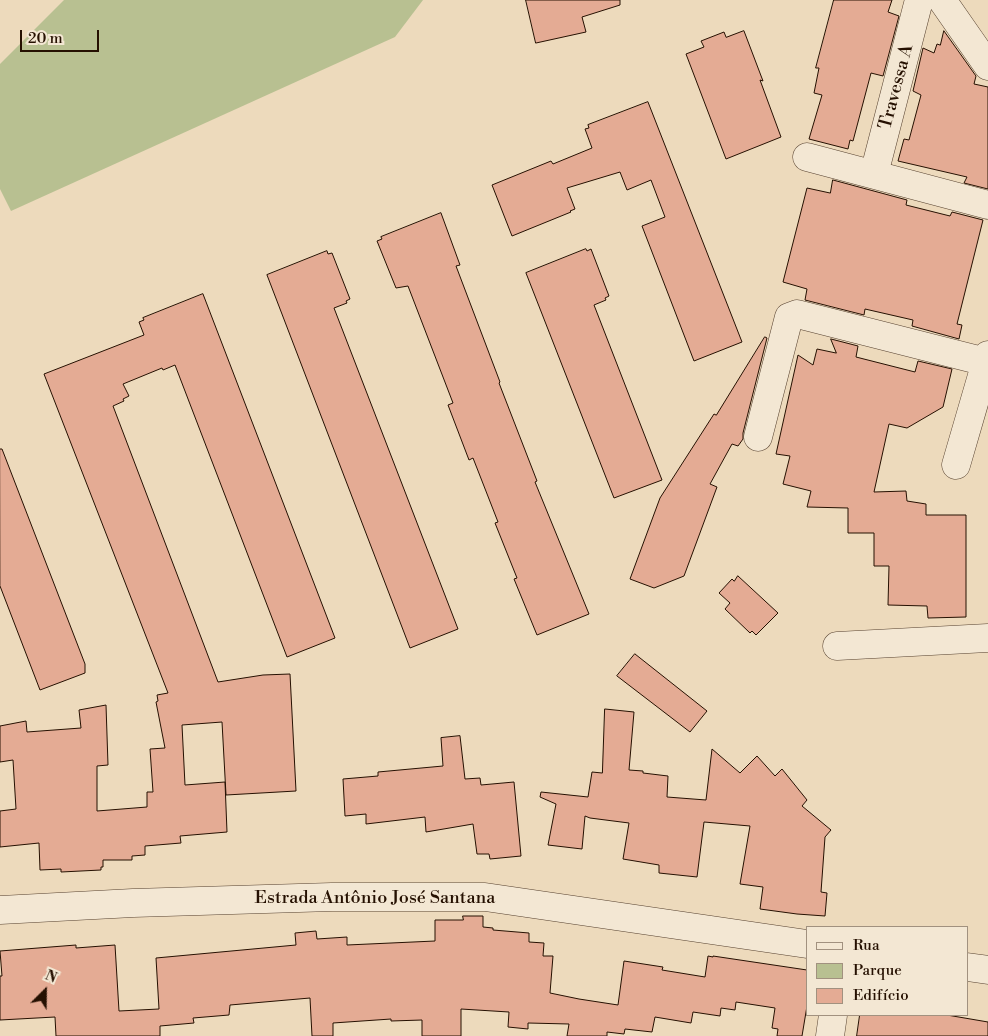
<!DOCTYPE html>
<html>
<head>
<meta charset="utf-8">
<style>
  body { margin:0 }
  #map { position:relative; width:988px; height:1036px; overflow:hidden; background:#eddabc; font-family:"Libre Bodoni",serif }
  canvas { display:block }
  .legend { position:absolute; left:806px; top:926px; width:162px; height:90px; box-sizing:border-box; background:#f3e7d3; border:1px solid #a1917f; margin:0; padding:6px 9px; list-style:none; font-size:15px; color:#251001 }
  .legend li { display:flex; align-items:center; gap:10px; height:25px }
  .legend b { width:25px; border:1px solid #a1917f }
  .north { position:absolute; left:20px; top:966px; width:50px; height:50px; -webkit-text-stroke:4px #f3e7d3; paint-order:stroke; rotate:23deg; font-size:14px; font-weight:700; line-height:20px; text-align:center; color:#251001 }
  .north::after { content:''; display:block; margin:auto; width:18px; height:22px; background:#251001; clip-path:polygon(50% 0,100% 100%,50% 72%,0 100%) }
  .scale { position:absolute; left:20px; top:30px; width:79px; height:22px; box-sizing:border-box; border:2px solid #251001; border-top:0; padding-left:6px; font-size:15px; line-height:18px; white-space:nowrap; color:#251001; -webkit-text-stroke:4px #f3e7d3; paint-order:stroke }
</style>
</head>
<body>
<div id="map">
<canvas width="988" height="1036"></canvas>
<ul class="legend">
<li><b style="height:6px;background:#f3e7d3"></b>Rua</li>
<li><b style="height:14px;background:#b8c091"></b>Parque</li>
<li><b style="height:14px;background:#e4ab94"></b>Edifício</li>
</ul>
<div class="north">N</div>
<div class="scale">20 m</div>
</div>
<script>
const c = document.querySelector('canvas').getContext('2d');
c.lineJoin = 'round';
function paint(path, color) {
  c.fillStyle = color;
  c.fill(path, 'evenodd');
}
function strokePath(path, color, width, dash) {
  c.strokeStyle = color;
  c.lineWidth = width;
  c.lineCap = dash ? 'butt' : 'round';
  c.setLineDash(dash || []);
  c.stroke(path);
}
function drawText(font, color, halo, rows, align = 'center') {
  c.font = font + ' "Libre Bodoni",serif';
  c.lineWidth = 5;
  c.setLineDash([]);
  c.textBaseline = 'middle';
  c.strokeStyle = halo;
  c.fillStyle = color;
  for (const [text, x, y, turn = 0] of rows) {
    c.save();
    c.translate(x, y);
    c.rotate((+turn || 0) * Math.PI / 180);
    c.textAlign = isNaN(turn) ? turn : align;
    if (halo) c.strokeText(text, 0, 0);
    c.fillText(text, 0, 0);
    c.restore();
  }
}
paint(new Path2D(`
  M64 0H423L395 37 11 211 0 189V64Z`), '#b8c091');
const building = new Path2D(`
  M526 0H620V5L582 17 586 32 536 43Z
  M834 0H892L888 12 899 16 883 76 871 73 853 141 850 140 848 149 809 139 822 95 814 93 819 68H816Z
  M744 31 763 81 760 80 781 137 726 159 686 54 704 47 701 41 724 32 726 37Z
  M944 31 976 76 974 84 988 87V189L964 183 967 177 898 161 904 139 909 140 921 95 913 91 923 48 934 53 937 44 940 45Z
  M648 102 742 342 694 361 642 226 665 217 651 180 627 190 620 172 567 188 575 209 570 211 571 212 512 236 492 185 551 161 553 164 592 148 585 129 589 128 588 125Z
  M833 180 907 200 906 205 950 216 952 212 983 220 957 324 962 325 959 339 912 326 913 320 865 309 864 315 805 300 807 289 783 282 807 188 830 193Z
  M441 213 460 265 456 266 500 382 499 383 537 481 535 482 589 614 537 635 514 579 517 578 495 523 498 522 473 458 469 460 448 405 453 403 408 286 396 288 377 241 382 239 381 237Z
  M586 249 587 251 591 249 609 296 605 298 606 300 594 305 662 480 614 498 526 273Z
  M327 251 328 254 332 253 350 299 346 301 347 303 334 308 458 629 410 648 267 275Z
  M203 294 335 638 287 657 175 365 163 370 162 368 123 384 129 396 123 399 124 401 113 406 218 682 263 675 290 674 296 791 226 795 222 722 182 725 185 785 225 782 227 832 180 836 181 843 145 846V855L132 856V860H103V867H101V870L61 872V869L40 870 39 843 0 847V811L16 809 13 760 0 762V726L26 721 27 732 81 728 79 710 106 705 108 765 97 766V811L147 807V792H153L150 749 165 748 156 702 158 701 157 695 168 693 44 374 144 335 139 322 144 320 143 318Z
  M765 337 767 338 743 433V439L738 446 732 444 710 484 717 487 684 576 654 588 630 579 660 498 714 414 716 415Z
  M831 339 858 346 856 357 915 372 918 361 952 369 943 407 907 428 889 424 874 492 906 491 907 501 926 504V515H966V617L928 618 927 606 888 605 889 566H874V533H848V508L807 507 811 491 783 484 790 456 776 454 798 355 813 365 817 349 836 353Z
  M0 449H2L85 664V673L40 690 0 586Z
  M738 576 778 613 756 635 752 631 750 633 725 609 730 603 719 593 732 579 734 581Z
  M635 654 707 711 690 732 617 676Z
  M605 709 634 712 629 770 643 771V773L668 776 667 797 706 800 712 749 740 773 757 756 775 776 782 769 807 800 802 806 831 830 825 837 821 892 827 893 825 916 797 914 760 909 763 887 740 884 750 826 704 822 697 877 659 873V865L623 859 629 823 590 818 585 816 582 849 548 845 556 804 540 797 541 792 588 797 592 772 602 773Z
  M460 736 465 779 480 778 481 785 514 782 521 856 490 859 489 854H477L473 824 426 832 425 817 366 824V814L345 816 343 779 378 776V772L443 766 441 738Z
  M463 916H483V927L493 928V930L529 933V942L544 943 543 956H553L550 993 579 999 618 1005 624 961 663 967 662 970 705 977 708 956 713 957V956L807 970V1006L802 1036H777L778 1029 772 1028 775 1008 736 1002 735 1010 721 1008 720 1016 693 1012 691 1023 655 1017 652 1032 625 1029 624 1034 607 1032V1036H567L569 1024 528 1023V1029L508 1027 509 1012 461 1009V1036H422V1020L391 1021V1019L333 1023V1036H312L310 998 230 1005 229 1015 193 1018 194 1023 160 1026V1036H56L55 1017 0 1020V976H2L0 951 76 945V948L115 945 119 1011 159 1009 156 958 296 945 295 933 316 931 317 939 347 937V945L435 941V920H463Z
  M860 1015H947L988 1022V1036H857Z`);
paint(building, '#e4ab94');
strokePath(building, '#251001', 1);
const minor = new Path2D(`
  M942 0 988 66
  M807 157 988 205
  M874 174 919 0
  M758 437 789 317 797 314 986 362
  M956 465 988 355
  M837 646 988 638
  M0 910 133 903 332 897H485L807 944
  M967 967 988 970
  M830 1036 833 1015`);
strokePath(minor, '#574230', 29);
strokePath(minor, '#f3e7d3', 28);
drawText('18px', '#251001', '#f3e7d3', [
  ["Travessa A",897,87,-75],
  ["Estrada Antônio José Santana",375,899]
]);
</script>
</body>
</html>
